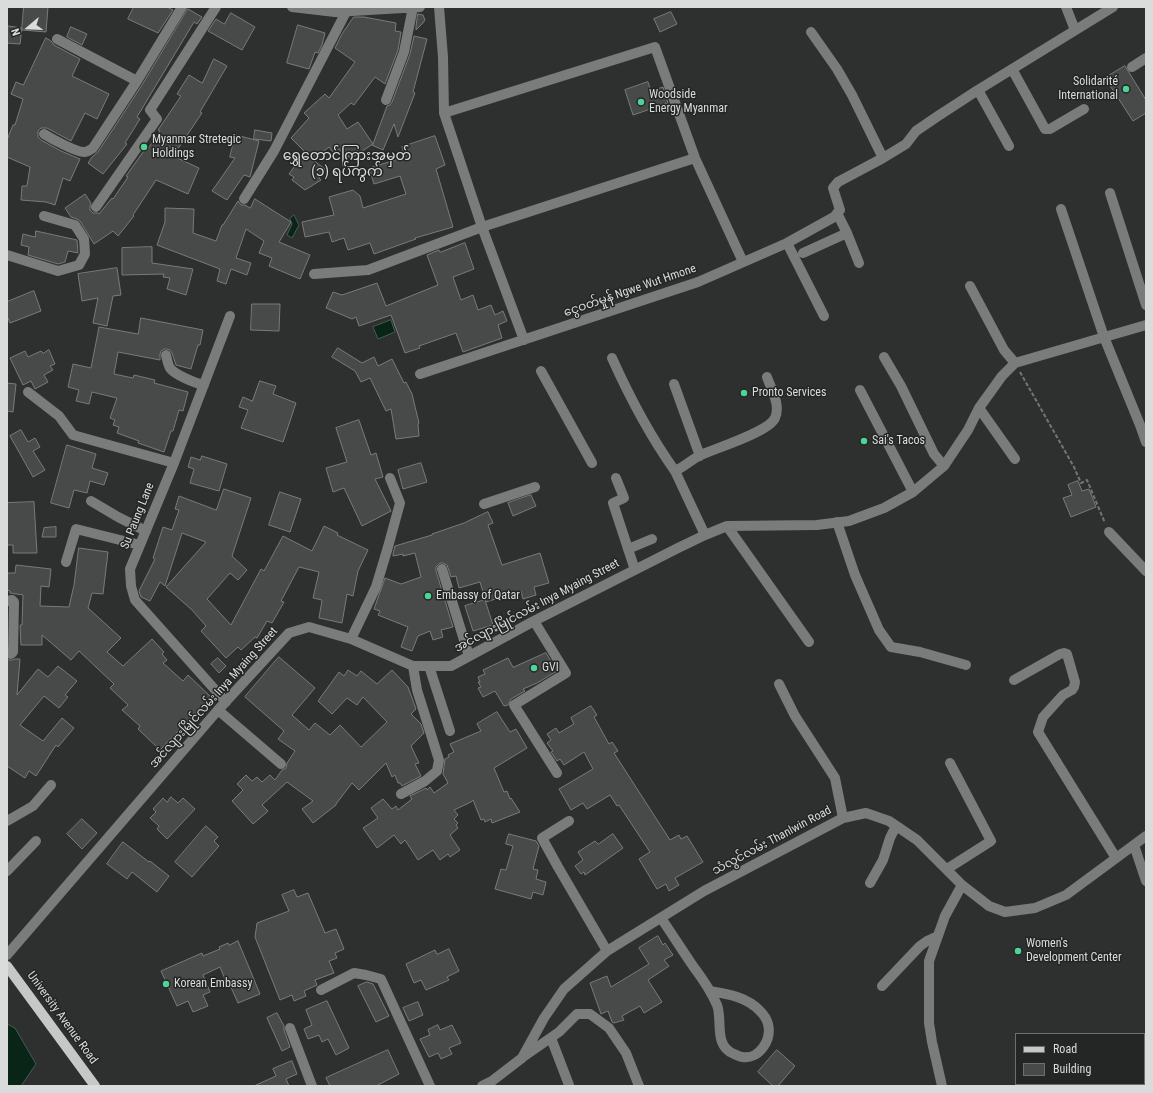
<!DOCTYPE html>
<html>
<head>
<meta charset="utf-8">
<style>
  body { margin:0 }
  #map { position:relative; width:1153px; height:1093px; overflow:hidden; background:#2d302e; font-family:"Roboto Condensed",sans-serif }
  canvas { display:block }
  .frame { position:absolute; inset:0; border:8px solid #dadcdb; pointer-events:none }
  .legend { position:absolute; left:1015px; top:1033px; width:130px; height:52px; box-sizing:border-box; background:#232624; border:1px solid #6c6f6d; margin:0; padding:5px 7px; list-style:none; font-size:12px; color:#dadcdb }
  .legend li { display:flex; align-items:center; gap:8px; height:20px }
  .legend b { width:20px; border:1px solid #6c6f6d }
  .north { position:absolute; left:8px; top:8px; width:40px; height:40px; -webkit-text-stroke:3px #232624; paint-order:stroke; rotate:251deg; font-size:11px; font-weight:700; line-height:16px; text-align:center; color:#dadcdb }
  .north::after { content:''; display:block; margin:auto; width:14px; height:18px; background:#dadcdb; clip-path:polygon(50% 0,100% 100%,50% 72%,0 100%) }
</style>
</head>
<body>
<div id="map">
<canvas width="1153" height="1093"></canvas>
<div class="frame"></div>
<ul class="legend">
<li><b style="height:5px;background:#c5c8c6"></b>Road</li>
<li><b style="height:11px;background:#474a48"></b>Building</li>
</ul>
<div class="north">N</div>
</div>
<script>
const c = document.querySelector('canvas').getContext('2d');
c.lineJoin = 'round';
function paint(path, color) {
  c.fillStyle = color;
  c.fill(path, 'evenodd');
}
function strokePath(path, color, width, dash) {
  c.strokeStyle = color;
  c.lineWidth = width;
  c.lineCap = dash ? 'butt' : 'round';
  c.setLineDash(dash || []);
  c.stroke(path);
}
function drawText(font, color, halo, rows, align = 'center') {
  c.font = font + ' "Roboto Condensed","Noto Sans Myanmar",sans-serif';
  c.lineWidth = 3;
  c.setLineDash([]);
  c.textBaseline = 'middle';
  c.strokeStyle = halo;
  c.fillStyle = color;
  for (const [text, x, y, turn = 0] of rows) {
    c.save();
    c.translate(x, y);
    c.rotate((+turn || 0) * Math.PI / 180);
    c.textAlign = isNaN(turn) ? turn : align;
    if (halo) c.strokeText(text, 0, 0);
    c.fillText(text, 0, 0);
    c.restore();
  }
}
const water = new Path2D(`
  M294 215 299 225 292 238 287 235 292 224 290 219Z
  M391 320 395 332 378 339 373 327Z
  M7 1024 15 1028 36 1064 21 1086H7Z`);
paint(water, '#082518');
strokePath(water, '#475c52', 1);
const building = new Path2D(`
  M24 7H48L46 32 22 30Z
  M134 7H167L173 10 158 33 128 19Z
  M188 9 202 17 197 24 194 22 137 117 140 119 125 143 127 144 103 174 88 163 92 157 98 152 142 85Z
  M671 12 677 24 660 32 654 19Z
  M231 13 255 27 242 50 208 31 216 19 224 24Z
  M418 14 423 15 425 20 423 23 416 30V27Z
  M354 17H364L396 23 395 31 401 32 398 50 385 84 375 77 354 105 351 103 338 115 347 129 358 122 373 144 387 106 390 105 392 102 410 54 414 36 427 39 413 92 415 93 398 137 394 124 383 150 372 145 373 144 350 159 348 155 345 157 339 149 334 153 329 147 313 160 325 169 319 178 321 180 305 190 292 180 294 177 289 174 305 152 291 138 309 118 304 113 325 94 329 98 355 62 335 48 342 34Z
  M298 25 325 33 322 45 318 53 315 52 309 69 287 63Z
  M8 26 22 28 20 44 7 43Z
  M71 27 87 34 82 45 67 37Z
  M46 38 51 41 54 45 80 59 72 76 109 94 97 119 85 113 71 141 47 128H41L38 131V137L41 140 61 151 80 159 70 181 63 178 55 205 46 202 21 200 22 186H27L30 167 7 157V140L13 125H15L23 99 11 94 16 82 23 85Z
  M214 59 227 66 200 112 202 113 173 156 199 168 188 194 156 180 133 215 134 216 118 236 113 231 94 244 80 221 77 219 71 217 65 208 85 194 91 203 90 207V210L93 213H98L99 214 112 198 113 199 128 177 126 176 146 148 147 150 160 131 158 130 181 96 177 94 189 75 202 83Z
  M1125 66 1146 100V113L1133 121 1105 78Z
  M648 82 651 91 663 87 668 103 633 115 625 90Z
  M255 130 272 133 271 141 254 139Z
  M236 135 259 141 250 177 244 175 227 200 212 191 235 158 230 157Z
  M435 136 445 165 436 169 453 227 415 238 416 239 374 254 370 243 348 250 344 238 332 242 329 232 305 237 302 222 334 215 329 197 353 190 360 196 363 208 406 194 400 176 374 184 369 168 405 157 402 147Z
  M255 199 291 222 279 242 310 255 300 279 269 266 272 258 259 253 264 241 246 229 236 258 251 263 247 275 231 269 226 284 217 281 220 269 157 245 165 222V208L194 209 193 233 216 241 222 225H223L238 201 241 205H245L250 208Z
  M36 231 77 240 78 253 68 251 65 262 58 264 28 255 29 247 21 245 23 234 35 237Z
  M465 243 474 269 453 277 461 300 473 295 478 310 491 305 495 315 503 311 507 321 498 325 502 338 463 352 456 333 419 346 420 348 405 353 391 315 359 326 356 317 352 319 326 308 333 292 342 295 377 283 386 306 438 285 427 255 439 250 440 252Z
  M152 247V263L193 269 186 295 167 289 170 278 163 277 164 274 122 275V248Z
  M117 268 121 295 113 296 107 326 93 323 98 298 82 301 78 274Z
  M34 291 41 311 10 323 7 316V302Z
  M252 304H280L279 331 251 330Z
  M141 318 203 330 200 345H198L191 369 176 365 172 353 170 350 167 349H164L161 351 160 354V360L118 352 114 374 133 378 134 375 155 380 154 383 188 392 183 411 179 410 173 431H171L164 452 138 443 139 441 117 433 119 427 113 425 115 420 110 418 117 398 92 392 89 404 76 401 79 390 68 387 73 364 91 368 99 327 138 334Z
  M338 348 362 363 374 357 378 366 392 359 404 383 406 382 412 394 419 423 418 424 419 436 396 439 391 409 386 411 370 378 361 382 355 371 332 357Z
  M49 350 55 364 50 366 53 370 44 375 48 382 35 389 31 381 23 385 10 358 25 351 28 357 41 351 43 353Z
  M260 381 276 386 273 394 296 403 283 442 241 428 248 410 239 407 243 397 252 401Z
  M7 383 16 384 13 412 7 411Z
  M359 420 371 455 376 453 383 477 375 479 391 511 362 526 344 488 333 492 326 468 347 462 336 428Z
  M21 430 28 442 35 438 40 447 33 451 45 470 33 477 10 436Z
  M67 445 96 454 92 468 108 473 104 485 90 481 87 493 74 490 69 508 51 503Z
  M202 456 227 464 219 491 190 483 194 469 188 467 191 457 200 460Z
  M421 463 427 482 403 489 398 470Z
  M1078 481 1082 491 1089 489 1096 507 1071 517 1063 498 1072 495 1068 485Z
  M224 489 251 498 232 556 247 570 238 580 230 573 207 599 231 625 261 569 264 571 283 536 312 551 324 526 338 533 337 535 368 550 358 571 353 596 347 594 342 623 319 618 322 600 313 598 319 572 299 567 281 601 284 602 272 623 267 621 257 638 255 637 241 650 238 647 226 658 201 631 206 626 192 610 166 587 206 542 182 533 165 586 160 582 150 601 141 597 139 591 155 559 153 558 163 527 172 530 179 510 175 509 179 496 216 510Z
  M280 492 301 499 290 532 269 525Z
  M531 495 536 506 513 516 508 503Z
  M34 502 37 553H13V545H7V503Z
  M488 512 493 523 488 525 502 565 540 553 549 583 534 587 536 595 523 599 521 591 486 602 480 582 459 588 456 576 451 577 447 565 443 563H440L436 567V571L453 627 441 630 443 637 433 640 430 631 418 636 412 651 401 647 408 627 378 615 380 611 374 609 385 578 401 584 421 577 415 553 403 556V554L393 556V554L395 546 432 535V534L464 523Z
  M56 527V537H42L44 528Z
  M79 548 108 552 103 594 92 593 88 608 121 638 107 652 123 666 152 639 164 652 162 654 167 660 163 663 183 681 188 675 211 697 160 750 138 729 140 726 122 710 128 705 110 688 114 684 79 651 71 660 42 635V645H21L20 625H22L23 595 10 593V591L7 590V573H15L16 565 51 569 49 587 41 586 40 606 69 607 74 585Z
  M485 600 493 625 473 631 465 606Z
  M546 653 557 671 537 683 523 689 525 691 511 699 508 705 504 706 495 691 483 697 478 688 481 687 478 682H480L478 677 485 674 483 670 508 658 513 667Z
  M279 657 315 688 292 715 309 730 315 723 330 735 340 725 361 747 387 722 363 697 357 705 347 698 332 714 318 701 339 672 344 676 348 670 357 676 361 671 377 684 392 670 408 687 416 709 411 714 421 724 424 733 411 746 419 763 415 764 421 776 402 786 400 783H398L395 775 392 777 386 763 359 790 352 783 336 804V805L313 823 302 809 313 801 287 782 262 805 268 811 253 824 232 801 243 790 237 784 246 775 252 781 257 777 262 782 270 775 275 780 282 770 286 768 287 763 295 751 278 739 284 731 245 697Z
  M218 658 226 666 219 673 211 664Z
  M15 659H20L17 695 38 669 48 677 58 666 77 681 65 695 68 697 59 708 44 696 20 725 43 741 62 718 74 728 58 747 56 745 36 776 29 771 25 778 7 766V660H12Z
  M591 706 597 715 594 717 609 744 612 742 618 751 614 753 670 840 679 835 681 839 687 836 703 862 675 878 679 885 669 891 666 884 657 889 639 859 650 852 619 805 617 806 610 795 587 809 583 803 571 810 559 789 593 769 584 752 564 765 560 759 557 761 551 752 553 751 547 743 551 740 547 734 556 728 559 733 574 724 571 718Z
  M497 712 510 732 516 729 527 748 494 768 504 792 507 791 510 799 511 798 520 812 492 823 491 819 485 822 484 819 481 820 473 800 471 802 454 810 458 815 454 819 458 823 456 825 458 828 450 835 460 850 450 857 448 854 440 860 433 850 418 860 405 840 401 844 394 835 377 848 363 828 378 818 371 808 383 799 392 809 396 806 398 810 412 799 410 796 426 788 427 790 430 787 434 793 448 783 443 774 445 759 449 757 448 755 454 752 450 744 481 731 477 724Z
  M171 797 178 803 183 798 195 809 167 839 157 829 159 826 150 818 156 812 153 809 163 798 167 802Z
  M82 819 97 833 82 849 67 834Z
  M206 826 218 837 214 841 219 846 192 877 175 862Z
  M509 834 536 841 539 846 533 869 538 870 536 879 546 882 543 895 533 892 531 899 495 889 501 869 506 870 513 846 506 844Z
  M613 834 623 848 585 875 584 872 581 874 575 866 583 860 578 852 595 841 598 844Z
  M123 842 149 862 150 861 169 876 157 892 132 872 127 879 107 864Z
  M294 890 297 897 308 893 325 933 336 929 344 949 335 953 337 958 329 961 334 973 315 980 317 985 304 991 306 996 294 1001 292 995 280 1000 255 937 257 923 289 911 282 895Z
  M658 936 663 945 665 943 673 955 664 960 669 966 648 980 662 1002 644 1013 640 1006 622 1016 624 1020 614 1023 612 1022 608 1011 601 1014 590 983 607 976 611 987 649 964 639 948Z
  M238 941 260 994 238 1003 229 983 227 984 220 967 203 975 210 992 203 995 208 1006 193 1012 188 1001 177 1006 161 971 202 953 203 956 220 949 219 947 228 943 229 945Z
  M449 949 459 971 447 977 449 980 426 990 421 980 414 983 406 964 435 950 437 954Z
  M367 982 373 984 389 1016 376 1022 358 986Z
  M327 1001 349 1048 336 1055 328 1039 322 1042 319 1035 308 1039 304 1029 312 1025 306 1010Z
  M418 1002 423 1015 409 1021 403 1008Z
  M277 1013 284 1026V1030L290 1047 282 1051 267 1018Z
  M438 1025 440 1030 452 1025 461 1043 449 1048 452 1054 441 1059 438 1053 429 1057 420 1039 430 1035 428 1030Z
  M388 1050 399 1074 376 1086H330L326 1078Z
  M777 1050 795 1066 778 1086H773L758 1072Z
  M292 1061 297 1074 286 1079 289 1086H254L276 1076 273 1069Z`);
paint(building, '#474a48');
strokePath(building, '#787b79', 1);
strokePath(new Path2D(`
  M1020 372 1074 467 1081 483 1087 480 1105 523`), '#727573', 2, [4, 2]);
strokePath(new Path2D(`
  M292 7 335 12 420 7
  M439 7 443 57 444 113 482 227 524 340
  M1066 7 1075 30
  M811 32 837 69 852 95 883 158
  M57 39 137 81 182 7
  M1132 67 1146 58
  M1012 69 1045 129H1050L1084 109
  M978 90 1009 146
  M386 100 404 52 413 7
  M444 113 655 47 695 158 743 262
  M44 134C52 139 76 152 84 152 88 152 90 150 93 148L137 81
  M1110 193 1146 305
  M244 199 274 151 346 12
  M96 207 157 119 150 110 216 7
  M1061 209 1104 337 1140 425 1146 442
  M847 233 859 263
  M787 243 824 316
  M803 253 847 233 837 213
  M7 255 58 271 79 265 85 254 84 239 75 225 44 216
  M314 274 368 270 482 227 695 158
  M970 286 1004 350 1015 363
  M166 355C167 359 168 365 170 368 175 375 195 383 204 385
  M884 357 901 386 934 454 944 466
  M612 358C630 398 650 436 675 471
  M541 371 592 463
  M420 374 698 282 787 243 834 217 840 210 833 188 838 182 883 158 906 144 916 131 938 116 978 90 1113 7
  M674 384 700 456
  M860 390 913 492
  M28 392 59 416 73 435 174 463
  M979 408 1015 459
  M616 478 624 498 613 503 635 570
  M91 501 118 517 146 531
  M484 504 535 487
  M837 522 855 575 879 630 891 647 920 652 966 665
  M727 526 809 642
  M1109 532 1146 571
  M705 535 675 471C684 467 692 459 701 455 716 448 769 432 775 418 781 405 771 389 767 377
  M628 549 652 539
  M66 562 76 529 140 545
  M442 569 469 656
  M7 601 12 600 14 602 13 652 11 654 7 653
  M534 621 566 673 514 705 557 773
  M351 639 376 587 388 547 400 503 390 478
  M429 666 450 731
  M1014 680 1060 654 1064 653 1067 654 1075 682 1074 687 1072 690 1063 695 1043 717 1038 732 1116 858
  M779 684 795 716 835 778 843 818
  M226 702 135 600 131 586 130 569 174 463 230 316
  M218 710 281 764
  M401 794 425 781 437 771 439 760 417 690 413 666
  M7 821 33 806 51 785
  M569 821 542 838 558 867 607 951
  M1134 845 1146 881
  M947 869 991 841 950 763
  M7 871 36 841
  M870 883 883 860 890 838 896 826
  M661 918C672 934 682 950 693 966 702 978 711 991 717 1005 723 1021 713 1045 734 1054 737 1055 740 1057 742 1057 759 1060 772 1040 768 1024 767 1020 763 1014 760 1011 747 997 728 994 710 991
  M7 955 218 710 289 633 309 627 351 639 413 666H451L534 621 678 548 705 535 727 526 817 525 849 521 884 508 913 492 944 466 968 430 979 408 1002 376 1015 363 1146 325
  M882 986 920 946 927 941 938 936
  M321 990 354 973 366 975 381 979 430 1086
  M290 1028 312 1086
  M551 1038 569 1085
  M523 1057 559 1032 577 1014H590L609 1028 626 1053 639 1086
  M482 1086 492 1081 522 1058 544 1018 564 989 607 951 704 891 843 818 866 813 889 821 917 840 962 885 989 906 1005 912 1035 908 1066 895 1146 836
  M942 1086 932 1042 929 1023V961L945 916 962 885`), '#7a7b7b', 10);
strokePath(new Path2D(`
  M7 966 95 1086`), '#c5c8c6', 10);
for (const [x, y, r, color] of [
  [1126,89,4,"#4fd399"],
  [641,102,4,"#4fd399"],
  [144,147,4,"#4fd399"],
  [744,393,4,"#4fd399"],
  [864,441,4,"#4fd399"],
  [428,596,4,"#4fd399"],
  [534,668,4,"#4fd399"],
  [1018,951,4,"#4fd399"],
  [166,984,4,"#4fd399"]
]) {
  const dot = new Path2D();
  dot.arc(x, y, r, 0, 2 * Math.PI);
  c.fillStyle = color;
  c.fill(dot);
  strokePath(dot, '#232624', 1.5);
}
drawText('12px', '#dadcdb', '#232624', [
  ["Solidarité",1118,82,"right"],
  ["International",1118,96,"right"],
  ["Woodside",649,95],
  ["Energy Myanmar",649,109],
  ["Myanmar Stretegic",152,140],
  ["Holdings",152,154],
  ["Pronto Services",752,393],
  ["Sai's Tacos",872,441],
  ["Embassy of Qatar",436,596],
  ["GVI",542,668],
  ["Women's",1026,944],
  ["Development Center",1026,958],
  ["Korean Embassy",174,984]
], 'left');
drawText('12px', '#dadcdb', '#232624', [
  ["ငွေဝတ်မှုန် Ngwe Wut Hmone",630,291,-19],
  ["Su Paung Lane",138,516,-68],
  ["အင်လျားမြိုင်လမ်း Inya Myaing Street",537,606,-28],
  ["အင်လျားမြိုင်လမ်း Inya Myaing Street",214,698,-48],
  ["သံလွင်လမ်း Thanlwin Road",772,841,-28],
  ["University Avenue Road",62,1018,54]
]);
drawText('14px', '#dadcdb', '#232624', [
  ["ရွှေတောင်ကြားအမှတ်",347,156],
  ["(၁) ရပ်ကွက်",347,172]
]);
</script>
</body>
</html>
